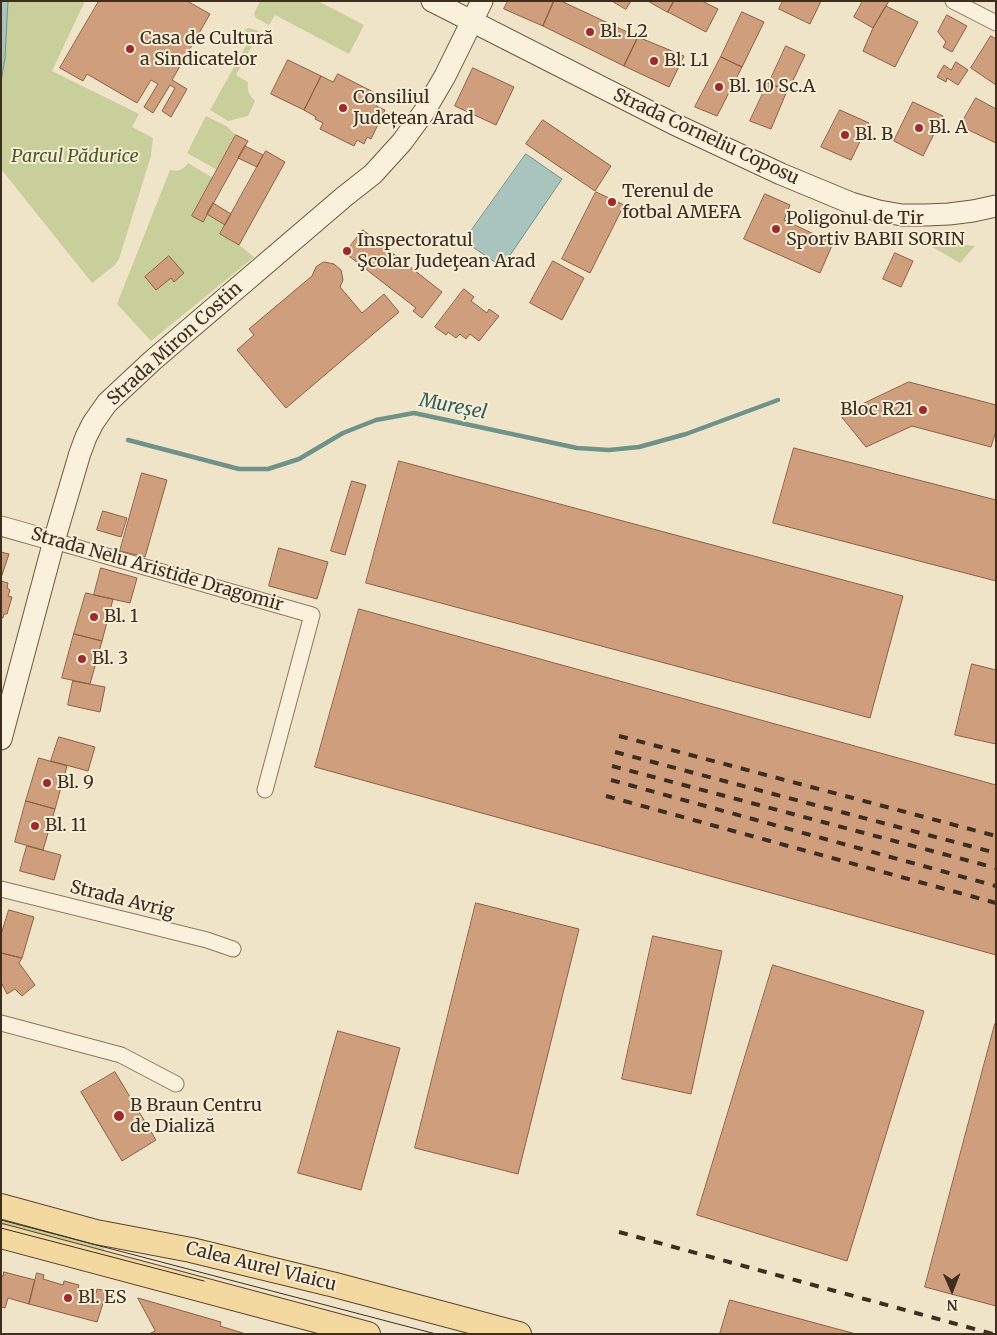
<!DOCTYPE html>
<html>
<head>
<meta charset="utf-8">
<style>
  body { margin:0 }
  #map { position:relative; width:997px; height:1335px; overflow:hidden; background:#f0e4c8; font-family:Merriweather,serif }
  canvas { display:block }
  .frame { position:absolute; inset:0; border:2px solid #3d2e20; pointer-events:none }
  .north { position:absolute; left:927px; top:1265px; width:50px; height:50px; -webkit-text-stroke:4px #f7eed8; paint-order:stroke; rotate:179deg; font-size:14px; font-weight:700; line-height:20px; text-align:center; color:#3d2e20 }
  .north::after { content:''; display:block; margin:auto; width:18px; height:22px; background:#3d2e20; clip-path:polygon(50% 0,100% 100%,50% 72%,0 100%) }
</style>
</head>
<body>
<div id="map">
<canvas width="997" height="1335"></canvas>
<div class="frame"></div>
<div class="north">N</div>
</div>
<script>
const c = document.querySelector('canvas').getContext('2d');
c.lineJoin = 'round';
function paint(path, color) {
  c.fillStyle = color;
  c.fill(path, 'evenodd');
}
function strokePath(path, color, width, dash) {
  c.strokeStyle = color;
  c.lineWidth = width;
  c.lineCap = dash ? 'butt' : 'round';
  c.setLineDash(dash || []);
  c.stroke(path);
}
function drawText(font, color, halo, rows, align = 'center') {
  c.font = font + ' Merriweather,serif';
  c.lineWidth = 4;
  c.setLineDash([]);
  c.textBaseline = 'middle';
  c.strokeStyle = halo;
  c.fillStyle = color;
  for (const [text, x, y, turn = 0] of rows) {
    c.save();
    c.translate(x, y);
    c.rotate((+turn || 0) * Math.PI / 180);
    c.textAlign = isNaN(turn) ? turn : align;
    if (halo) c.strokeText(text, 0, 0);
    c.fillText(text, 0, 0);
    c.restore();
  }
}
paint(new Path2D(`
  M8 1H85L52 71 139 114 132 127 153 138 151 156 119 259 115 265 92 283 1 169V82L5 58Z
  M260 1H318L364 25 349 54 275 15 269 25 256 18 254 14Z
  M248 28C255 29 266 33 265 41L257 37 236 75 248 82C247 91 249 95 255 101L248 116 228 121 210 110 252 35 244 30Z
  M206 116 226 126 236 135 217 170 187 153Z
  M188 163 213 178 192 216 203 222 207 214 225 224 220 234 239 245 254 257 151 341 117 304 170 170C178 172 183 170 188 163Z
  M922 241 975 246 960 263Z
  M1 1218 105 1246 101 1259 1 1232Z`), '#c9cf9b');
const water = new Path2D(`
  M1 1H8L5 58 1 82Z
  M526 154 562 179 502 267 464 241Z`);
paint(water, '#a9c4bc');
strokePath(water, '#6f938a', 1);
strokePath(new Path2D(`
  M128 440 239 469H268L299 459 343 433 376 420 414 413 577 448 609 450 639 447 686 434 778 400`), '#6f938a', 4.5);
const building = new Path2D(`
  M99 1H187L210 14 172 80 187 89 171 117 162 111 175 88 170 85 153 113 144 107 158 84 151 80 137 103 87 74 83 81 60 68Z
  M508 1H554L543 26 504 9Z
  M554 1H561L638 37 624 66 543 26Z
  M612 1H631L626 9Z
  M648 1H674L668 12Z
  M674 1H702L718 9 706 32 668 12Z
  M783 1H821L810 24 779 9Z
  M863 1H889L873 28 854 17Z
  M886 6 918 22 895 67 863 51 873 28Z
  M742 12 764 22 742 67 721 57Z
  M947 15 967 26 952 52 943 47 946 42 938 32Z
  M991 36 996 39V85L971 68Z
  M638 37 684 56 669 87 624 66Z
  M786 46 805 55 788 91 769 83Z
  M721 57 742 67 717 116 695 107Z
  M288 60 321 76 304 110 271 94Z
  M956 62 968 70 958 85 947 78 946 82 937 77 944 65 951 70Z
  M473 68 514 87 496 125 455 106Z
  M338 74 381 96 376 106 385 110 371 139 367 137 364 144 357 140 354 146 320 129 323 123 315 119 316 117 304 110 321 76 333 82Z
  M768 83 787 91 771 129 750 121Z
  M976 98 996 109V143L960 126Z
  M913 102 943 116 923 156 894 141Z
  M840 110 869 123 851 160 821 147Z
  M543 120 611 166 595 191 526 144Z
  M236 135 248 141 203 222 192 216Z
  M245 146 263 155 257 167 238 158Z
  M266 151 285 162 239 245 220 234Z
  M596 192 624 205 590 273 562 259Z
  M765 194 790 205 784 220 833 243 820 273 744 239Z
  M213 203 231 214 225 225 207 214Z
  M363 230 442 292 422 318 413 311 416 308 345 253Z
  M895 253 913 261 901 287 883 279Z
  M169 256 184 273 174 282 171 278 156 290 145 277Z
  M553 261 584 278 562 320 530 303Z
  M324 262 334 264 341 270 343 280 340 287 362 313 384 294 399 312 286 408 237 350 254 335 249 329 312 276 316 267Z
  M464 289 474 297 471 301 487 313 489 309 499 316 479 341 470 334 466 339 460 334 456 338 448 332 446 335 435 327Z
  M909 382 996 405V431L991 447 912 426 866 447 840 415Z
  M794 448 996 500V581L773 523Z
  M399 461 903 596 870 718 366 583Z
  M142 473 167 480 145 557 120 551Z
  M352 481 366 485 345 555 331 551Z
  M103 511 127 518 121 537 97 530Z
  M279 548 328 562 317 599 269 586Z
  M1 552 9 554 1 578Z
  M101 568 137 578 130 603 94 595Z
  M1 581 8 583 7 588 10 590 8 596 12 597 7 614H4L3 618H1Z
  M86 593 113 599 102 641 74 634Z
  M359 609 996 785V955L315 767Z
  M74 634 102 641 90 684 62 678Z
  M972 664 996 670V744L955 735Z
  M73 681 105 687 100 712 68 705Z
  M59 737 95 747 88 771 51 761Z
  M39 758 67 766 55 809 26 801Z
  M26 801 55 809 43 850 15 842Z
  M27 846 61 855 54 880 20 871Z
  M476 903 579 929 518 1174 415 1148Z
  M9 910 34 917 22 958 1 953V935Z
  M653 936 722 951 691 1094 622 1079Z
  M1 953 22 958 19 963 35 985 22 996 15 989 7 994 1 982Z
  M773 965 924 1011 847 1261 697 1215Z
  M995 1024 996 1025V1306L925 1287Z
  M338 1031 400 1048 361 1190 298 1173Z
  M115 1072 156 1140 122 1161 81 1092Z
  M4 1272 35 1280 29 1304 8 1298 5 1308 1 1307V1276H3Z
  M37 1273 44 1275 43 1279 63 1285 64 1281 79 1285 78 1288 96 1293 97 1289 107 1291 97 1322 29 1304Z
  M138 1298 221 1322 220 1326 246 1334H149L155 1331Z
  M730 1300 856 1334H720Z`);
paint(building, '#cf9f7d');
strokePath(building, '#8d5f41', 1);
const minor = new Path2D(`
  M953 1 996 23
  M54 541 312 615 265 790
  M1 889 207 940 233 949
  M1 1023 121 1055 176 1084`);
const tertiary = new Path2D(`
  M1 526 54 541`);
const secondary = new Path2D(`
  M432 1 674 124 781 174 851 203 879 211 902 215H926L949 214 973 211 996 206
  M1 739 54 541 80 453 86 437 93 423 107 403 152 361 345 196 373 174 402 142 424 112 445 76 482 1`);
const primary = new Path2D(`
  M1 1206 96 1232 191 1250 335 1285 519 1334
  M1 1236 368 1334`);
strokePath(minor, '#8d765c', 17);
strokePath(tertiary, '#8d765c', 21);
strokePath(secondary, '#6f573f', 23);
strokePath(primary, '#5b4430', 26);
strokePath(minor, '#faf1dc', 15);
strokePath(tertiary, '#faf1dc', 19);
strokePath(secondary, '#faf1dc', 21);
strokePath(primary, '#f3d9a0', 24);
strokePath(new Path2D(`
  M1 1220 436 1334
  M1 1228 204 1281`), '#3d2e20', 1);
strokePath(new Path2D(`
  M619 736 996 836
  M615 752 996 853
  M612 766 996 868
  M611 780 996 886
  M606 796 996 903
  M619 1232 993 1334`), '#3d2e20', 4, [9, 9]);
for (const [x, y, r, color] of [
  [590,32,5,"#9e2a2b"],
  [130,49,5,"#9e2a2b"],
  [654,61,5,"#9e2a2b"],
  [719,87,5,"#9e2a2b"],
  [343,108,5,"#9e2a2b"],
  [919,128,5,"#9e2a2b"],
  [845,135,5,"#9e2a2b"],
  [612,202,5,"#9e2a2b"],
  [776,229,5,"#9e2a2b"],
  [347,251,5,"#9e2a2b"],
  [923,410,5,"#9e2a2b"],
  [94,617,5,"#9e2a2b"],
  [82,659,5,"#9e2a2b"],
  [47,783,5,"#9e2a2b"],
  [35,826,5,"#9e2a2b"],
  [119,1116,6,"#9e2a2b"],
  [68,1298,5,"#9e2a2b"]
]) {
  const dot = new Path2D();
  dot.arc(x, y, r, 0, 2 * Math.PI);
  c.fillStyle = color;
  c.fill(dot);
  strokePath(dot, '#f7eed8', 2);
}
drawText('18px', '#3d2e20', '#f7eed8', [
  ["Bl. L2",600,32],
  ["Casa de Cultură",140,39],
  ["a Sindicatelor",140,60],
  ["Bl. L1",664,61],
  ["Bl. 10 Sc.A",729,87],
  ["Consiliul",353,98],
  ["Județean Arad",353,119],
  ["Bl. A",929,128],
  ["Bl. B",855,135],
  ["Terenul de",622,192],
  ["fotbal AMEFA",622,213],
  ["Poligonul de Tir",786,219],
  ["Sportiv BABII SORIN",786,240],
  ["Inspectoratul",357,241],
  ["Şcolar Judeţean Arad",357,262],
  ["Bloc R21",913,410,"right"],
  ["Bl. 1",104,617],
  ["Bl. 3",92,659],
  ["Bl. 9",57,783],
  ["Bl. 11",45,826],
  ["B Braun Centru",130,1106],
  ["de Dializă",130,1127],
  ["Bl. ES",78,1298]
], 'left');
drawText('18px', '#3d2e20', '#f7eed8', [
  ["Strada Corneliu Coposu",706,137,25],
  ["Strada Miron Costin",175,344,-42],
  ["Strada Nelu Aristide Dragomir",157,570,16],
  ["Strada Avrig",122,900,14],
  ["Calea Aurel Vlaicu",261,1267,14]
]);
drawText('italic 18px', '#4d5a26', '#f7eed8', [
  ["Parcul Pădurice",75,157]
]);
drawText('italic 19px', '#2f5d5a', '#f7eed8', [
  ["Mureșel",453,407,11]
]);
</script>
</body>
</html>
